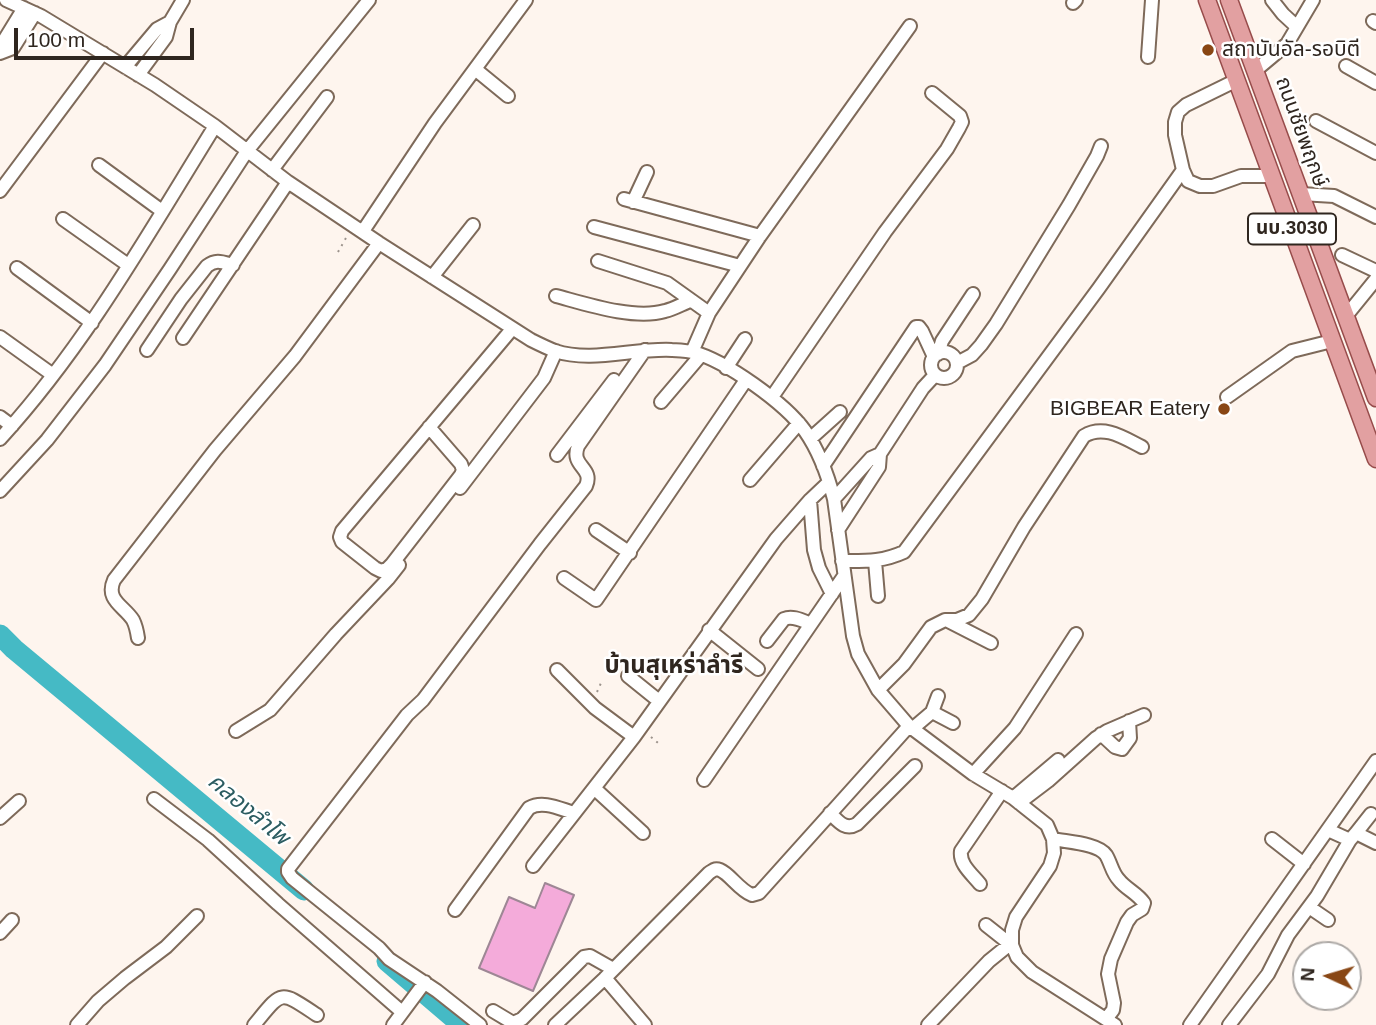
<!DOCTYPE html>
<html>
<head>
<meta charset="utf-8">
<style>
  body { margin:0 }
  #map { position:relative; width:1376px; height:1025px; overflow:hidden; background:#fef5ee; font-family:Helvetica,sans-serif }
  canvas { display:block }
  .north { position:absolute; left:1292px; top:941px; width:70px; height:70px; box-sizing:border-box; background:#fff; border:2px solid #aca8a5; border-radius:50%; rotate:274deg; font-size:19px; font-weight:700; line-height:28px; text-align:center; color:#2f261f }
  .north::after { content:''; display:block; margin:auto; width:24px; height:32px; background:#894715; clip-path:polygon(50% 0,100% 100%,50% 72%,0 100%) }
  .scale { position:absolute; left:14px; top:28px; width:180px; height:32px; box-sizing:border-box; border:4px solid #2f261f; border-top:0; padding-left:9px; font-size:21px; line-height:24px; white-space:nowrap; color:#2f261f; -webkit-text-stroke:5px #fff; paint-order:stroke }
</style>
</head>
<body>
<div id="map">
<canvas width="1376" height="1025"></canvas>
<div class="north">N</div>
<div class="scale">100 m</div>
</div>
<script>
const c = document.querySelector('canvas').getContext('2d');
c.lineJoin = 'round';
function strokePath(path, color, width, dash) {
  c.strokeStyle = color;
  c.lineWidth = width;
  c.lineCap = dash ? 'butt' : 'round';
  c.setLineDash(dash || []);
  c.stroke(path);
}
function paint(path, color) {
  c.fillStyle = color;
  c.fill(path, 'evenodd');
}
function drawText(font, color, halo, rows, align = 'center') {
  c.font = font + ' Helvetica,"Noto Sans Thai",sans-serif';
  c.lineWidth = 5;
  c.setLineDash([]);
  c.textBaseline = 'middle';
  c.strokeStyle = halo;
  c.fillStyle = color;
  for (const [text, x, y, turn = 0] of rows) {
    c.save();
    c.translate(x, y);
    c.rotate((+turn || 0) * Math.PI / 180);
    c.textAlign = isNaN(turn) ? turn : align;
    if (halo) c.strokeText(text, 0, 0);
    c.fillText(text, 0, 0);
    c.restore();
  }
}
strokePath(new Path2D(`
  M0 635 14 649 304 890
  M387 961 462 1025`), '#45bac5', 21);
const building = new Path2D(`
  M545 883 574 895 533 991 479 968 509 897 535 908Z`);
paint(building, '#f4abda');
strokePath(building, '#9e8795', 2);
const minor = new Path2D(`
  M6 0 41 16 155 85 215 126 288 182 379 243 531 340C539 344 547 348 555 351 592 363 633 348 672 350 678 350 686 351 693 352 726 361 785 403 805 431 819 451 828 476 834 499L853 636 858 654 878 690 909 726 973 774 1013 798 1047 825 1053 839 1054 853 1050 866 1016 917 1012 930V945L1017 957 1032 972 1115 1025
  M1272 0 1283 14 1297 27
  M1073 3 1076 0
  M1373 21 1376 23
  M170 22 183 0
  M0 47 24 8
  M0 53 13 48 35 13
  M1148 57 1152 0
  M1346 66 1376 83
  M125 67 157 29 170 22 166 37 138 75
  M475 69 508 96
  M1256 70 1287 44 1313 0
  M1237 80 1186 105 1178 112 1175 122V135L1183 170 1188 181 1200 186H1213L1241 176H1272
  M1316 121 1376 153
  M99 165 162 211
  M272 170 327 97
  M0 191 103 53
  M1301 194 1334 196 1376 217
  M624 199 760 236
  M633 202 647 172
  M63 219 128 265
  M594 227 740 266
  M363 231 435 123 526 0
  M1342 255 1376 271
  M598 261 667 283 709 313
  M17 268 92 323
  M432 277 473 225
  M556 296C586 304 634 320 665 311 674 309 682 304 690 301
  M1346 316 1376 279
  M0 337 53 375
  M183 338 288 182
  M147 350 181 299 207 266C216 259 222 262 233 265
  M931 365a13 13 0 1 1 26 0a13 13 0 1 1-26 0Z
  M692 352 709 313 760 236 910 26
  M938 354 942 341 973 294
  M957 363 972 355 981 345 996 324 1069 205 1097 156 1101 146
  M726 368 745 339
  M772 397 885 232 947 149 959 128 962 122 960 116 932 93
  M1227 397 1292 351 1332 341
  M661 402 701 355
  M0 417 12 426
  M429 427 461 464 463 470 461 475 392 564 387 569 381 571 375 568 342 542 340 537 342 531 512 329
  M0 439C86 345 148 234 215 126
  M810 439 840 412
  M880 454 923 388 935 375
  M557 455 614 380
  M823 466 916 327H919L922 331 934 357
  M750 480 799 423
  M460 488 544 378 556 351
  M0 491 47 440 105 365 170 269 247 151 369 0
  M834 499 871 458 880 454 879 467 838 530
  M810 500 814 550 819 568 832 594
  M596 530 630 553
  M842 561C866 561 882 562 904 552L1099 288 1183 170
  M875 561 878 596
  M564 578 596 600 746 380
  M946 620 991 643
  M709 630 758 669
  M138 638C137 631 136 626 133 620 124 606 105 600 114 580L215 450 295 356 379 243
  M767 641 784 619C793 615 803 621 811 624
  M557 670 595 708 634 737
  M628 676 659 701
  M878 690 904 664 931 627 945 620H957L969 615 982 599 1024 527 1084 436C1104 424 1124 438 1142 447
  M932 712 953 723
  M912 729 932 712 938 696
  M236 731 270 710 336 634 388 579 399 565
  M1101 734 1115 747 1122 749 1130 738 1129 721
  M973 774 1015 728 1076 634
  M704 780 844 576
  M594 788 643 833
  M1013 798 1058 760
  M154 799 208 840 278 904 402 1012
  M1019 803 1048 781 1096 738 1107 731 1144 715
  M830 813C838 821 845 831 857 824L915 766
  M0 818 19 801
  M1356 833 1371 814
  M1053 839C1066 842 1098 843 1106 855 1111 863 1112 873 1119 880 1126 889 1137 893 1144 903L1142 909 1132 915 1127 922 1111 959 1108 974 1114 1003 1113 1010 1106 1019
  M1272 839 1304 864
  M1350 840 1356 833 1376 843
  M533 866 634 737 776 539 810 500 829 482
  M980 884C972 874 959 864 961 851L1002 791
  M1309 907 1328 920
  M455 910 529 808C543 800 560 809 574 813
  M986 925 1010 944
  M0 933 12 920
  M493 1011 513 1023 522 1019 584 957 590 956 613 969
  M77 1025 98 1001 125 978 166 947 197 916
  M254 1025C283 990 279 990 317 1015
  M393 1025 425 982
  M480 1025 437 991 389 959 379 948 292 878 288 872V869L407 715 423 700 540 544 586 486C594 467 570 467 578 446L645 350
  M555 1025 605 978
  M645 1025 605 978 709 873C714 870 715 868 720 870 730 874 739 890 752 895L759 893 909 726
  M928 1025 989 961 1010 944 1012 939
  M1190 1025 1376 761
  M1229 1025 1268 974 1288 935 1317 896 1350 840 1328 830`);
const major = new Path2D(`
  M1207 0 1376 459
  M1229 0 1376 398`);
strokePath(minor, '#7e6a5a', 16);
strokePath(major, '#974c4b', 19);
strokePath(new Path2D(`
  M338 252 346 238
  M597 692 601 683
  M651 737 658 743`), '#9c938c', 2, [2, 5]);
strokePath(minor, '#fff', 12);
strokePath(major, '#e2a0a1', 16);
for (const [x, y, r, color] of [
  [1208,50,7,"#894715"],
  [1224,409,7,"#894715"]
]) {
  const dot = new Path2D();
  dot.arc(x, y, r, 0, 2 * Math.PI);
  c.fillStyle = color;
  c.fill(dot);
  strokePath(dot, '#fff', 2.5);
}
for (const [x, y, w] of [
  [1292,229,88]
]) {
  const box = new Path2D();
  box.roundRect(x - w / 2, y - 15.5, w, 31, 5);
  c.fillStyle = '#fff';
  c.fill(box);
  strokePath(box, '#2f261f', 2);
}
drawText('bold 19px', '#2f261f', null, [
  ["นบ.3030",1292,229]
]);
drawText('21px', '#2f261f', '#fff', [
  ["สถาบันอัล-รอบิตี",1222,50],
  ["BIGBEAR Eatery",1210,409,"right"]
], 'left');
drawText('21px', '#2f261f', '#fff', [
  ["ถนนชัยพฤกษ์",1301,132,70]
]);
drawText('italic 23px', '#2b5c61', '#fff', [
  ["คลองลำโพ",248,810,40]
]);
drawText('bold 24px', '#2f261f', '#fff', [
  ["บ้านสุเหร่าลำรี",674,666]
]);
</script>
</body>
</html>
